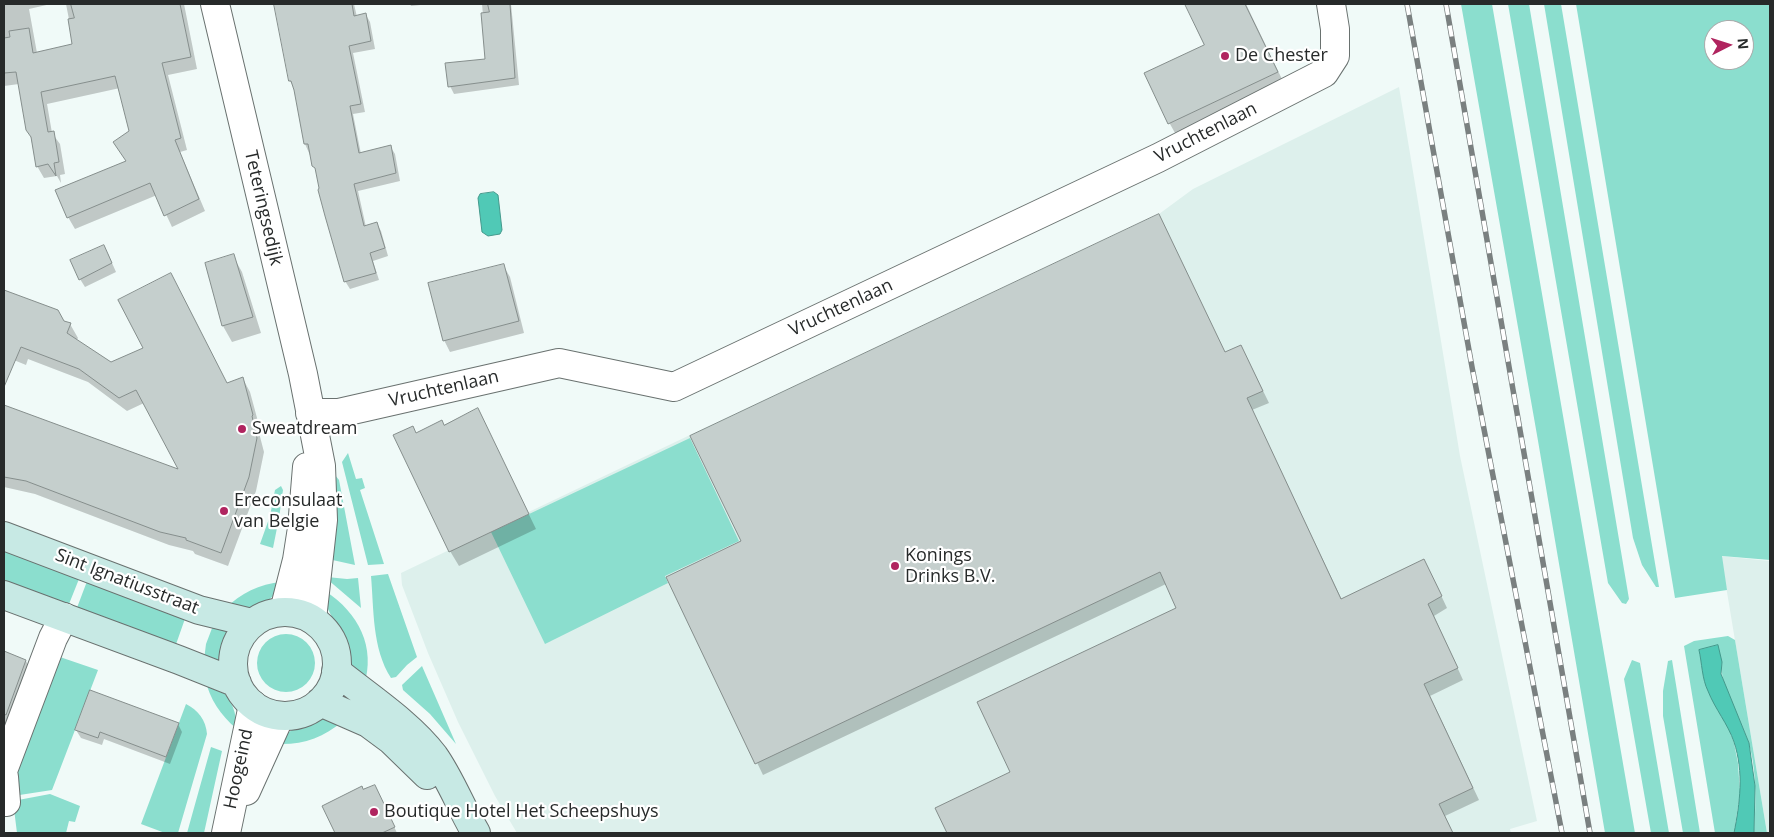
<!DOCTYPE html>
<html>
<head>
<meta charset="utf-8">
<style>
  body { margin:0 }
  #map { position:relative; width:1774px; height:837px; overflow:hidden; background:#f0faf8; font-family:"Open Sans",sans-serif }
  canvas { display:block }
  .frame { position:absolute; inset:0; border:5px solid #272a2a; pointer-events:none }
  .north { position:absolute; left:1704px; top:20px; width:50px; height:50px; box-sizing:border-box; background:#fff; border:1px solid #a9aaaa; border-radius:50%; rotate:85deg; font-size:14px; font-weight:700; line-height:20px; text-align:center; color:#272a2a }
  .north::after { content:''; display:block; margin:auto; width:18px; height:22px; background:#b0245f; clip-path:polygon(50% 0,100% 100%,50% 72%,0 100%) }
</style>
</head>
<body>
<div id="map">
<canvas width="1774" height="837"></canvas>
<div class="frame"></div>
<div class="north">N</div>
</div>
<script>
const c = document.querySelector('canvas').getContext('2d');
c.lineJoin = 'round';
function paint(path, color) {
  c.fillStyle = color;
  c.fill(path, 'evenodd');
}
function strokePath(path, color, width, dash) {
  c.strokeStyle = color;
  c.lineWidth = width;
  c.lineCap = dash ? 'butt' : 'round';
  c.setLineDash(dash || []);
  c.stroke(path);
}
function drawText(font, color, halo, rows, align = 'center') {
  c.font = font + ' "Open Sans",sans-serif';
  c.lineWidth = 4.5;
  c.setLineDash([]);
  c.textBaseline = 'middle';
  c.strokeStyle = halo;
  c.fillStyle = color;
  for (const [text, x, y, turn = 0] of rows) {
    c.save();
    c.translate(x, y);
    c.rotate((+turn || 0) * Math.PI / 180);
    c.textAlign = isNaN(turn) ? turn : align;
    if (halo) c.strokeText(text, 0, 0);
    c.fillText(text, 0, 0);
    c.restore();
  }
}
paint(new Path2D(`
  M1399 87 1460 456 1537 821 1510 829 1511 833H517L495 796 458 722 428 653 402 585 401 573 690 435 1159 214 1193 189Z
  M1721 556 1770 561V833H1767Z`), '#ddf0ec');
paint(new Path2D(`
  M1461 4H1492L1635 833H1605L1537 435Z
  M1508 4H1529L1629 599 1626 604 1622 603 1608 583Z
  M1544 4H1561L1659 587H1656L1642 565 1633 538Z
  M1576 4H1770V560L1722 556 1727 590 1675 598ZM1714 30H1744V60H1714Z
  M690 438 739 541 665 576 668 583 545 644 491 532Z
  M348 453 356 479 362 478 365 488 360 490 384 564 368 565 342 462Z
  M335 475 339 480 355 565 328 559Z
  M281 486 283 490 279 518 273 548 260 544 270 516 275 490Z
  M4 545 81 574 67 609 4 585Z
  M388 574 417 657 407 665 396 677 391 678C372 648 374 610 371 576Z
  M89 576 187 613 174 650 75 613Z
  M327 577 347 579 358 578 361 608 327 579Z
  M282 582C268 609 253 611 225 609 241 593 259 584 282 582Z
  M325 591C359 613 376 647 364 686L352 670 346 646 327 607Z
  M214 623 228 630 221 648 220 665 204 660 206 644Z
  M257 663a29 29 0 1 1 58 0a29 29 0 1 1-58 0Z
  M1728 636 1735 640 1767 833H1754C1756 805 1757 768 1748 741 1741 719 1718 684 1722 662L1699 650 1734 743 1738 763 1740 793 1734 833H1715L1684 646 1694 641Z
  M57 656 98 670 52 790 13 796 12 780Z
  M1632 660 1640 663 1669 833H1651L1624 679Z
  M1672 660 1700 833H1683L1663 716V691L1668 661Z
  M422 666 456 744 430 714 403 690 402 685Z
  M205 679C227 691 236 704 237 729 220 715 210 699 205 679Z
  M186 704C198 710 206 720 207 734L178 833H165L141 824Z
  M318 719H331L343 721C323 738 303 745 277 744 289 730 300 723 318 719Z
  M211 747 222 751 204 833H187Z
  M50 794 80 806 75 822 69 821 66 833H17L13 801Z`), '#8bdece');
const water = new Path2D(`
  M494 192 498 195 502 230 500 234 488 236 482 232 478 198 480 194Z
  M1718 645 1722 662 1721 674 1749 743 1755 786 1754 833H1734C1740 803 1744 772 1734 742 1728 724 1715 709 1708 691 1702 679 1702 663 1699 650Z`);
paint(water, '#50c9b6');
strokePath(water, '#44998c', 1);
paint(new Path2D(`
  M4 4H51L29 9 37 53 74 45 66 4H184L197 69 168 75 187 150 180 152 205 211 172 227 157 195 75 229 68 217 127 162 130 131 120 88 47 104 52 133 60 144 65 174 60 175 61 183 57 176 44 178 37 166 19 84 4 86Z
  M275 4H354L357 17 366 15 370 22 375 49 353 53 365 112 353 114 361 154 390 146 395 154 400 181 358 191 366 227 377 224 381 231 388 256 373 261 379 280 350 289 345 281 318 173 305 144 295 90 290 81Z
  M410 4H430L411 6Z
  M482 4H511L519 85 454 94 450 86 487 60Z
  M1186 4H1246L1291 98 1184 149 1170 124 1146 74 1206 46Z
  M108 254 116 272 85 287 80 279Z
  M233 256 242 272 261 333 232 342 223 326 207 264Z
  M503 265 510 277 524 333 450 352 444 340Z
  M4 291 57 311 64 322 70 324 78 338 76 341 111 364 228 384 243 379 250 392 260 429H258L264 452 256 491 228 566 195 554 193 551 169 545 35 494 4 487V406L181 471 144 403 127 411 88 382 28 359 26 365 4 356Z
  M1225 353 1247 358 1269 403 1252 410 1342 600 1424 560 1430 572 1447 608 1434 616 1463 680 1430 696 1479 800 1445 816 1453 833H948L937 809 1012 773 1178 608 1166 584 763 775 668 578Z
  M478 410 536 529 459 566 450 551 444 426Z
  M4 653 26 661 37 682 4 770Z
  M178 724 182 732 170 764 104 739 102 745 81 738 76 730Z
  M363 791 379 794 397 833H336L323 806Z`), '#0003');
const building = new Path2D(`
  M71 4H180L191 57 162 63 181 138 175 140 199 199 164 216 150 183 67 218 55 190 126 161 113 142 129 131 115 76 41 92 48 132 54 131 59 162 54 163 56 176 48 164 36 167 31 137 26 130 16 72 4 73V38L10 37 9 31 29 28 33 53 72 44 68 19 74 18Z
  M274 4H352L354 16 366 13 371 41 349 46 361 104 350 106 359 153 391 145 396 173 354 184 364 226 377 222 385 248 370 253 376 273 344 282 325 216 318 190 319 188 315 168 312 166 308 144H304L294 90 291 81H289Z
  M488 4H510L515 78 448 87 445 63 485 59 481 13 489 12Z
  M1185 4H1245L1278 72 1168 124 1144 73 1204 45Z
  M1159 214 1225 352 1241 345 1263 391 1247 398 1341 599 1424 559 1442 596 1428 604 1458 668 1424 684 1473 788 1439 804 1453 833H947L935 808 1010 772 977 702 1176 608 1160 572 755 764 666 577 741 541 690 436Z
  M104 245 112 263 79 280 70 260Z
  M234 254 253 317 222 326 205 263Z
  M504 264 519 321 443 341 428 283Z
  M171 273 227 383 243 377 253 415 252 416 257 438 249 477 221 553 186 540V538L160 532 26 481 4 477V405L178 469 136 390 119 398 79 369 21 347 4 387V290L58 310 64 321 71 323 67 333 111 362 143 348 118 300Z
  M478 408 529 514 449 552 393 435 413 426 416 433 442 420 444 425Z
  M4 651 26 660 6 715 4 714Z
  M90 690 179 723 166 757 100 732 98 738 75 730Z
  M375 785 395 827 382 833H335L322 806 362 786 363 789Z`);
paint(building, '#c5cfcd');
strokePath(building, '#858e8c', 1);
const street = new Path2D(`
  M215 4 303 374 321 466 323 520 312 619
  M310 413H339L559 363 674 387 1158 158 1324 73 1335 56V29L1331 4
  M284 611 297 560 302 528 307 467
  M4 768 53 638 64 617
  M4 777 6 802
  M246 791 280 716
  M226 833 253 705`);
const secondary = new Path2D(`
  M4 536 199 610 252 623
  M4 595 179 660 237 683
  M233 664a52 52 0 1 1 104 0a52 52 0 1 1-104 0Z
  M336 671C367 696 410 724 434 756 451 780 461 808 476 833
  M320 702 368 723 391 740 427 775`);
strokePath(street, '#69716f', 30);
strokePath(secondary, '#69716f', 30);
strokePath(street, '#fff', 28);
strokePath(secondary, '#c7e9e4', 28);
const rail = new Path2D(`
  M1407 4 1472 367 1562 833
  M1446 4 1590 833`);
strokePath(rail, '#7a8080', 5.5);
strokePath(rail, '#fff', 4, [11]);
for (const [x, y, r, color] of [
  [1225,56,5,"#b0245f"],
  [242,429,5,"#b0245f"],
  [224,511,5,"#b0245f"],
  [895,566,5,"#b0245f"],
  [374,812,5,"#b0245f"]
]) {
  const dot = new Path2D();
  dot.arc(x, y, r, 0, 2 * Math.PI);
  c.fillStyle = color;
  c.fill(dot);
  strokePath(dot, '#fff', 2);
}
drawText('18px', '#272a2a', '#fff', [
  ["De Chester",1235,56],
  ["Sweatdream",252,429],
  ["Ereconsulaat",234,501],
  ["van Belgie",234,522],
  ["Konings",905,556],
  ["Drinks B.V.",905,577],
  ["Boutique Hotel Het Scheepshuys",384,812]
], 'left');
drawText('18px', '#272a2a', '#fff', [
  ["Vruchtenlaan",1206,133,-27],
  ["Teteringsedijk",263,208,77],
  ["Vruchtenlaan",841,308,-25],
  ["Vruchtenlaan",444,389,-13],
  ["Sint Ignatiusstraat",127,582,21],
  ["Hoogeind",239,769,-78]
]);
</script>
</body>
</html>
